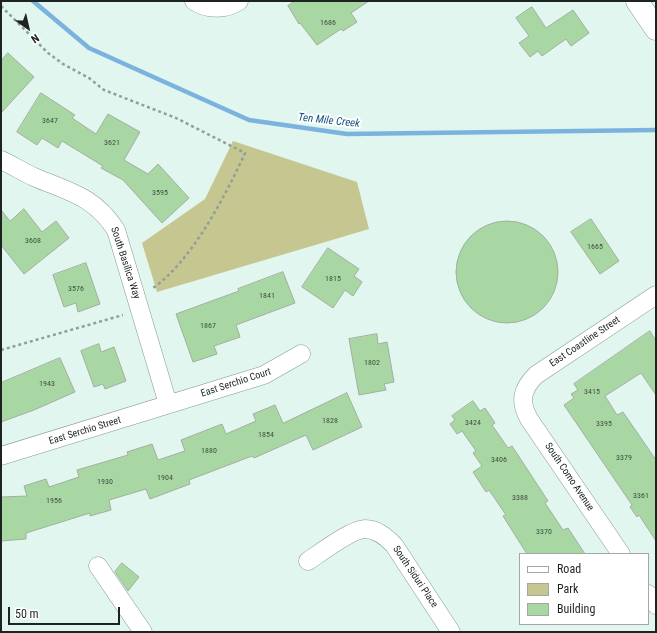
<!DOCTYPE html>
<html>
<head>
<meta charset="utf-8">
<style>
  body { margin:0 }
  #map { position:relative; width:657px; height:633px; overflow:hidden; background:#e0f6ef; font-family:"Roboto Condensed",sans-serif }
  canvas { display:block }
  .frame { position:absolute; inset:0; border:2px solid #1c2321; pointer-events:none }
  .legend { position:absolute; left:519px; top:553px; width:130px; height:72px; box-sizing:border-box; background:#fff; border:1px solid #a4a7a6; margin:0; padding:5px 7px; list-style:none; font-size:12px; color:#1c2321 }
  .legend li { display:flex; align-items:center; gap:8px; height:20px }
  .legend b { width:20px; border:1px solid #a4a7a6 }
  .north { position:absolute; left:8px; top:8px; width:40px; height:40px; -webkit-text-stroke:3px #fff; paint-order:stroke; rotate:146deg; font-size:11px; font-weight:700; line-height:16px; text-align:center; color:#1c2321 }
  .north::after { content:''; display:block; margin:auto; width:14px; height:18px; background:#1c2321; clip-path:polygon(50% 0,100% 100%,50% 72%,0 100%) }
  .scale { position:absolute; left:8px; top:607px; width:112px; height:18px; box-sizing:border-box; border:2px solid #1c2321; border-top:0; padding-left:5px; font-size:12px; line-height:14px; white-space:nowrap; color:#1c2321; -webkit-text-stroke:3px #fff; paint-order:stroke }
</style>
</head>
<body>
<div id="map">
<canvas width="657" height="633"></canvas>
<div class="frame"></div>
<ul class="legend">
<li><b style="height:5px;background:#fff"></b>Road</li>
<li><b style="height:11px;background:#c5c690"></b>Park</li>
<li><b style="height:11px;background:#a9d7a3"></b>Building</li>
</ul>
<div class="north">N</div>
<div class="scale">50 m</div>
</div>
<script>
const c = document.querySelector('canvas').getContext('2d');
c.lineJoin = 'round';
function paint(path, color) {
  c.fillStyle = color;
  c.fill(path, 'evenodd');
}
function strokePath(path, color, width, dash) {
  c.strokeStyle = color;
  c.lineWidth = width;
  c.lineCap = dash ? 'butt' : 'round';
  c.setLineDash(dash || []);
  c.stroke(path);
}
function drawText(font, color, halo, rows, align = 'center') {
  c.font = font + ' "Roboto Condensed",sans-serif';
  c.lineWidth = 4;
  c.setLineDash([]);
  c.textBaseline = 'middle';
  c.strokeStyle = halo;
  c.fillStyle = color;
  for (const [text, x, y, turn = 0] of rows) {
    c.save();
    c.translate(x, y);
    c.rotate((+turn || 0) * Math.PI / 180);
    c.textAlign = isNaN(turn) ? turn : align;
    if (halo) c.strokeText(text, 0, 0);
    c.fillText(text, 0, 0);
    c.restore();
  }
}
paint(new Path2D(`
  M233 141 357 182 369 229 157 292 142 243 205 199Z`), '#c5c690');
strokePath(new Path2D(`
  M33 1 89 48 249 120 347 134 656 130`), '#7bb3de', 4.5);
const building = new Path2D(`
  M295 1H369L351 13 357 22 343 31 341 29 317 45 300 23 299 24 288 6Z
  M532 7 546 28 573 10 589 33 571 46 566 39 542 56 538 51 530 57 519 43 529 36 516 18Z
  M8 53 34 77 1 113V61Z
  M41 93 75 115 72 118 96 134 108 114 140 132 124 160 148 174 158 164 189 198 162 223 123 180 101 168 103 166 62 141 58 148 42 138 37 145 17 132Z
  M24 209 42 232 56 221 69 238 24 274 1 245V210L10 221Z
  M591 219 619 261 600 274 571 232Z
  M456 272a51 51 0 1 1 102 0a51 51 0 1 1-102 0Z
  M328 248 359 269 354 276 362 282 353 296 345 290 333 308 302 287Z
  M86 263 100 304 78 312 76 303 64 307 53 275Z
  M283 272 295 303 236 325 240 337 214 346 217 354 193 362 176 314 239 291 238 289Z
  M650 331 656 341V395L641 373 605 396 617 415 623 412 656 460V541L639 515 637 517 630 507 632 505 564 405 574 398 571 394 578 390 574 384Z
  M377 334 378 344 387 342 394 382 384 384 386 390 359 395 349 339Z
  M99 344 101 352 114 347 126 381 105 389 103 384 94 387 81 351Z
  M60 358 75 392 34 410 1 422V383Z
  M347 393 362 427 313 450 306 435 254 458 252 456 189 480 190 484 150 499 146 489 109 500 111 510 90 516V513L26 533V539L1 541V497L27 496 24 486 46 479 49 487 79 477 77 470 128 455 127 452 152 444 158 460 185 451 181 440 222 424 226 434 256 421 253 414 275 405 283 423Z
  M473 401 480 411 485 408 495 423 492 425 508 448 512 446 548 501 545 503 563 530 568 528 585 554H527L503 516 506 515 489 490 486 492 473 472 482 466 473 453 476 451 462 431 457 434 450 424 455 420 452 416Z
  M122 563 139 577 128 591 115 572Z`);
paint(building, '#a9d7a3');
strokePath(building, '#a2aea0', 1);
const street = new Path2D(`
  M194 1C207 10 226 10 239 1
  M1 160C12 165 23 172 34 177 69 192 94 196 116 230L168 404
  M1 456 264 375 301 354
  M621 554 529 419C519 401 522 389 536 375L656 295
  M308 561C320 553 352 529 365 529 377 529 386 537 394 545L451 632
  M98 566 143 632
  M648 594 656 605`);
const secondary = new Path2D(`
  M637 1 656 29`);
strokePath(street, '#879a95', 19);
strokePath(secondary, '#879a95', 23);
strokePath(new Path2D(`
  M1 6 48 53 63 64 89 78 104 90 176 118 245 153C226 195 191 262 153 288
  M1 350 123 315`), '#8f9f9a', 2.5, [3, 3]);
strokePath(street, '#fff', 18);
strokePath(secondary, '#fff', 22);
drawText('8px', '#3f5042', null, [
  ["1686",328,23],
  ["3647",50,121],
  ["3621",112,143],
  ["3595",160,193],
  ["3608",33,241],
  ["1665",595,247],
  ["1815",333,279],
  ["3576",76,289],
  ["1841",267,296],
  ["1867",208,326],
  ["1802",372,363],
  ["1943",47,384],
  ["3415",592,392],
  ["1828",330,421],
  ["3424",473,423],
  ["3395",604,424],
  ["1854",266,435],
  ["1880",209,451],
  ["3379",624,458],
  ["3406",499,460],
  ["1904",165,478],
  ["1930",105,482],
  ["3361",641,496],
  ["3388",520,498],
  ["1956",54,501],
  ["3370",544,532]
]);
drawText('10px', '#1c2321', '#fff', [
  ["South Basilica Way",125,263,72],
  ["East Coastline Street",585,342,-34],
  ["East Serchio Court",236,383,-18],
  ["East Serchio Street",85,431,-17],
  ["South Como Avenue",569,477,56],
  ["South Siduri Place",415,577,56]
]);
drawText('italic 11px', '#11527b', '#fff', [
  ["Ten Mile Creek",329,121,6]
]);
</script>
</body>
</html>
